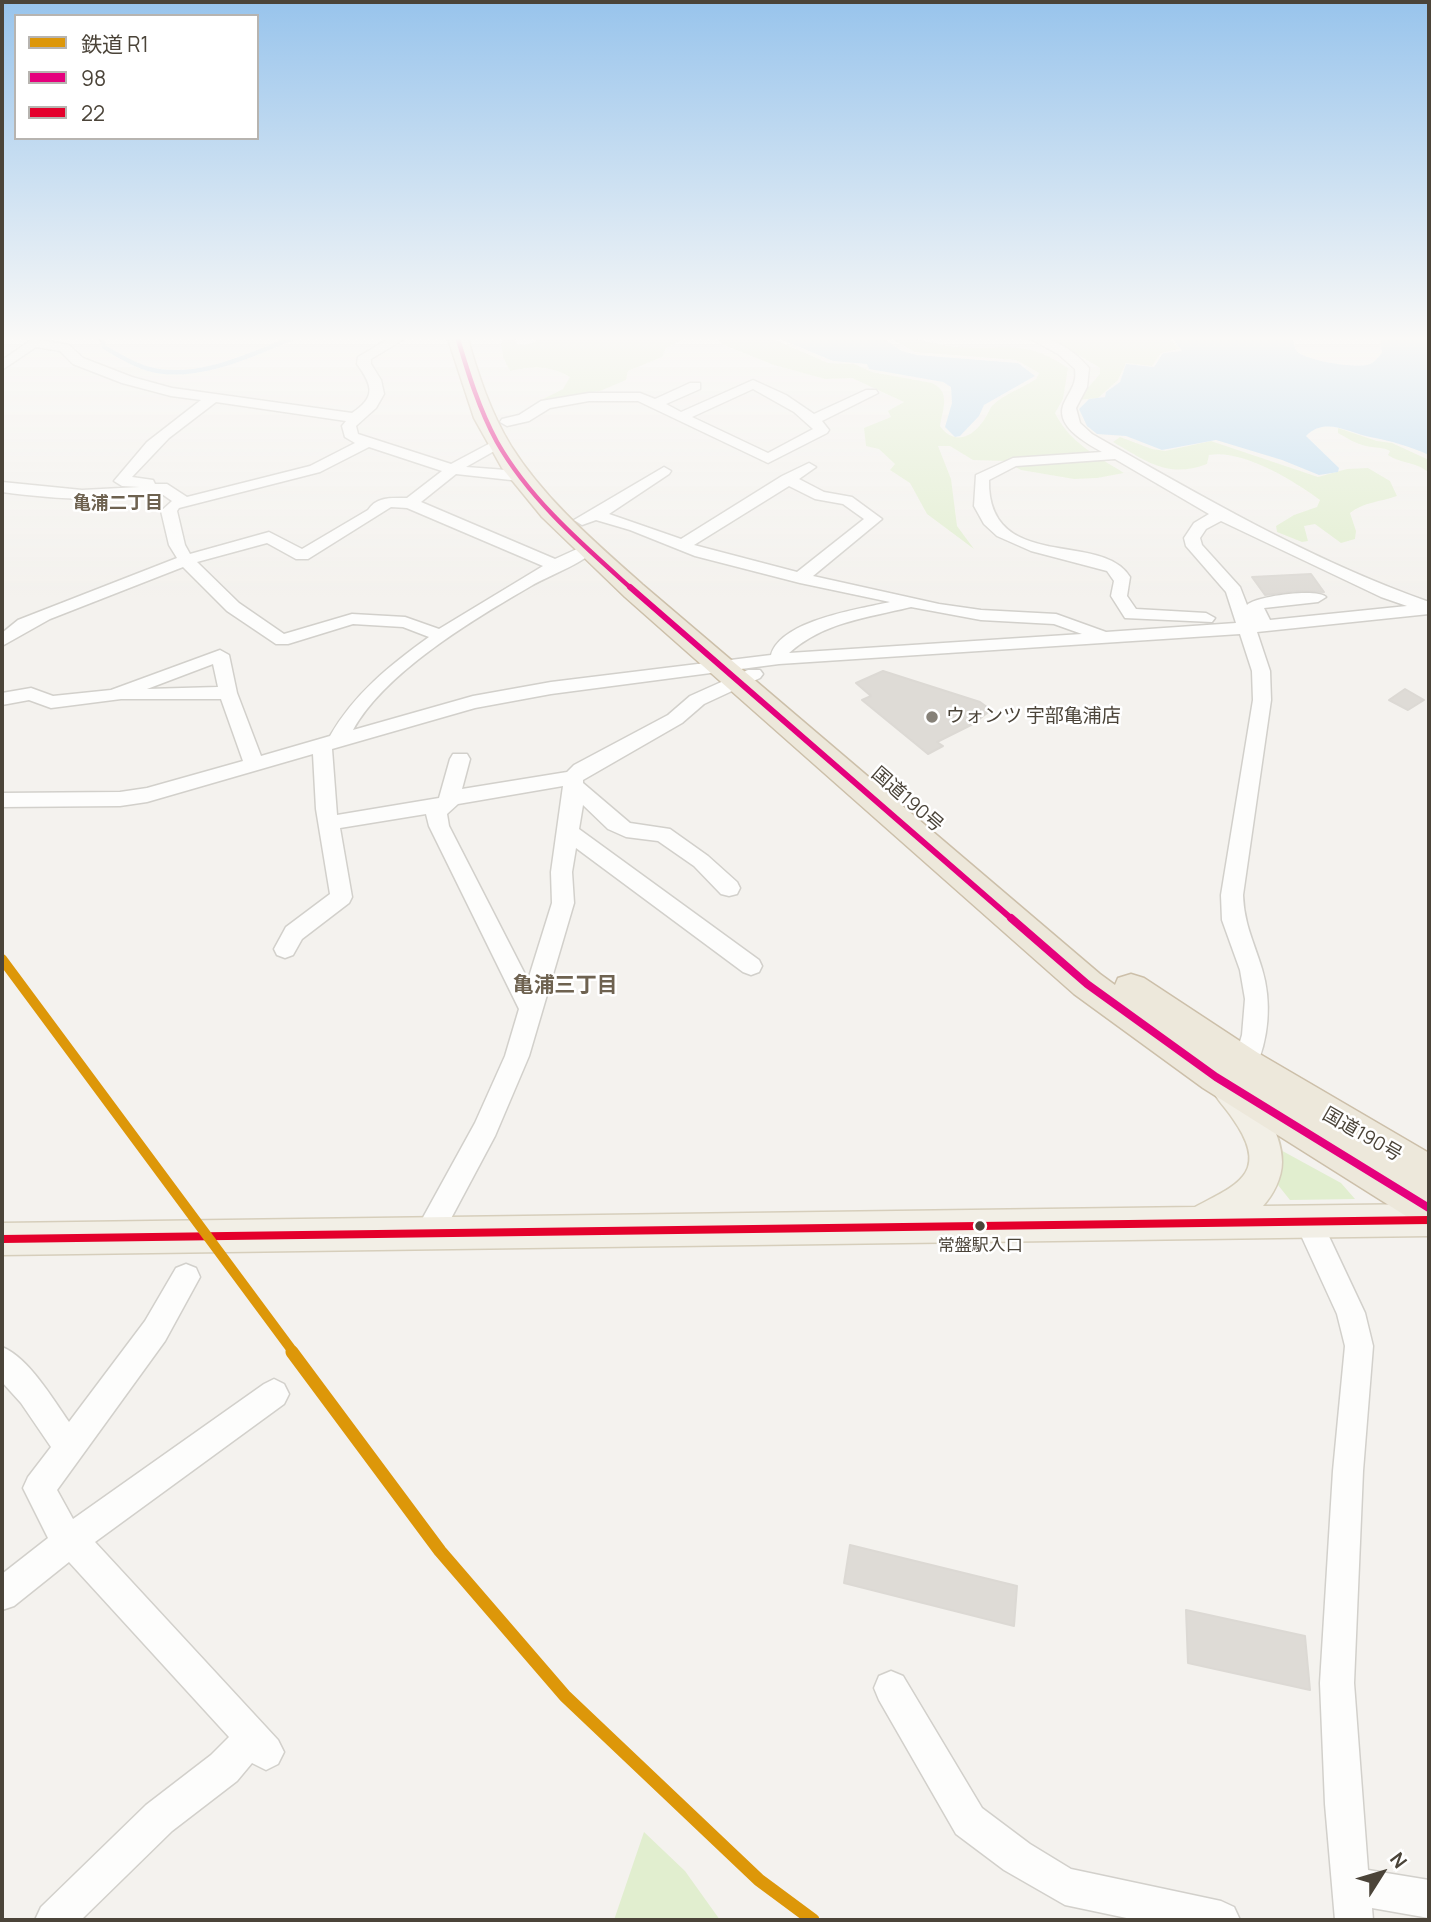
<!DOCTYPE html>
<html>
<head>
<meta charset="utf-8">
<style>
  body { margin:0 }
  #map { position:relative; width:1431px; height:1922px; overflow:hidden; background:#f4f2ee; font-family:Manrope,"Noto Sans JP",sans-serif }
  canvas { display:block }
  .frame { position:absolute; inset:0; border:4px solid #4b4439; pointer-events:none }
  .legend { position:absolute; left:14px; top:14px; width:245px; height:126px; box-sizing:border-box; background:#fff; border:2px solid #b7b4b0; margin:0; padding:9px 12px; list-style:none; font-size:21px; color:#4b4439 }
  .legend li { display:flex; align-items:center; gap:14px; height:35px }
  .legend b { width:35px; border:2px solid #b7b4b0 }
  .north { position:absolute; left:1347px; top:1838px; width:70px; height:70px; -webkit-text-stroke:5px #fff; paint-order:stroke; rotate:53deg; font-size:19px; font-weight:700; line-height:28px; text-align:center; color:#4b4439 }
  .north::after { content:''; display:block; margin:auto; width:24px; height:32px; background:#4b4439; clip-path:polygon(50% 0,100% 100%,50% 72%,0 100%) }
</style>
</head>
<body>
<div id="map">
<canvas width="1431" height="1922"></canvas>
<div class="frame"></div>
<ul class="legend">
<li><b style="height:9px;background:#dd9709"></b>鉄道 R1</li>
<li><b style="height:9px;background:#e5007d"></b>98</li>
<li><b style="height:9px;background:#e4002b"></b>22</li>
</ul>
<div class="north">N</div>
</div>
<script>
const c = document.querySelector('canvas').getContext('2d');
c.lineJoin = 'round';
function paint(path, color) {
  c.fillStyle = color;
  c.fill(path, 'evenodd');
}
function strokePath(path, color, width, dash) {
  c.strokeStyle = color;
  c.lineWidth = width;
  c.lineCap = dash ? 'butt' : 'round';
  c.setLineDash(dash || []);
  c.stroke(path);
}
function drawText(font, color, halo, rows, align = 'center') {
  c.font = font + ' Manrope,"Noto Sans JP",sans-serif';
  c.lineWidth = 5;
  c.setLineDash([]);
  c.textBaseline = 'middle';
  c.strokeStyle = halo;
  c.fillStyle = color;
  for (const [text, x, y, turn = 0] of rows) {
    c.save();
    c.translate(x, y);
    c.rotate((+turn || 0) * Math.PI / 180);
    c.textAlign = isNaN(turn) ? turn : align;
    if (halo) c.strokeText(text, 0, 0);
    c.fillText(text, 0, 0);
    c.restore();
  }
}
paint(new Path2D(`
  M507 336H514L517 344C527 345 535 345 541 336H698L687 337 666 348 662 357 628 371 626 380 600 391 541 400 563 389 570 377C549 365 533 366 510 371L503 357 501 343Z
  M713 336H766L828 363 854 364 872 372 932 383C951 392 943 408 940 426 956 448 976 435 987 415 990 410 989 409 993 405 1004 394 1023 388 1036 379L1039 373 1016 360 915 352 887 336C912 336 934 345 958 347 1006 351 1023 337 1068 368L1063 399 1055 413C1070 443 1097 456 1124 473L1097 478 1074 479 1021 470 1005 461 973 460 950 446H938L951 479 957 526 974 549 927 514 910 483 890 470 895 464 879 449 866 446 864 428 891 417 888 411 904 402 852 378 825 379 774 365 724 345Z
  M1047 336H1173L1171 340 1179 349 1161 353 1152 366 1126 363 1118 380 1098 398 1077 400 1100 374V368Z
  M1338 428 1377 441 1392 443 1429 460V473C1418 462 1401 464 1388 455L1390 451C1383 447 1375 448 1366 446 1356 444 1347 438 1338 433Z
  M1120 437 1152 449 1165 451 1211 441 1318 477 1347 469 1368 468 1390 481 1397 496C1380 502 1364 502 1350 513L1356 531 1355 539 1341 543 1315 524 1304 526 1308 541 1302 542 1277 532 1276 526 1294 515 1317 507 1320 500C1293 480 1242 449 1209 455L1207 464C1168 479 1146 461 1113 442Z
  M1277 1148 1341 1183 1355 1199 1290 1200 1278 1185Z
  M644 1832 685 1871 720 1920H614Z`), '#e1eecf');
paint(new Path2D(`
  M773 336H879L902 351 917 355 1018 363 1035 376 984 405 979 416 960 436 955 437 945 427 952 403 951 387 943 382 869 369 867 364 833 361Z
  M1175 336H1291C1295 343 1294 350 1299 353 1311 361 1357 369 1370 364 1375 362 1379 356 1382 353L1380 336H1426L1429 341V455C1409 446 1391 441 1370 437 1349 433 1325 416 1306 436L1339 468 1338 472 1319 475 1282 460 1216 440 1162 450 1126 436 1097 434 1087 426 1079 409 1089 399 1105 397 1106 392 1120 382 1126 364 1154 367 1163 353 1182 351 1173 338Z`), '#c0ddf1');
strokePath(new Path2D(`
  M101 336 104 347C118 355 133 365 149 369 197 382 253 354 297 336`), '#c0ddf1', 4.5);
const building = new Path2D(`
  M1311 574 1324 592 1300 591 1265 595 1252 577Z
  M883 671 980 702 991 710 973 724 937 742 943 746 928 754 862 700 871 696 856 683Z
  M1405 689 1424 700 1408 710 1389 700Z
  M850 1545 1017 1586 1014 1626 844 1583Z
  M1186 1610 1305 1636 1310 1690 1188 1663Z`);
paint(building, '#dedbd6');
strokePath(building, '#dcd9d4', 2);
const minor = new Path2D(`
  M393 336H409L371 359V364L381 380 384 394 376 408 356 426 358 434 451 464 498 439 503 440 505 443 503 446 466 467 520 471 528 476 520 481 456 474 421 502 555 559 588 544 596 549C584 563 548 576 531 586 474 619 385 672 353 730L473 696 551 682 771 655C781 620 860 609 890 602L800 583 695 556 630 530 596 520 582 525 574 520 664 467 671 471 669 474 609 514 681 539 782 476 809 463 816 467 799 479 824 492 852 497 882 519 813 576 939 604 981 610 1056 614 1106 632 1236 623 1226 592 1186 546 1184 538 1194 523 1209 514 1115 459 1016 466 989 480C987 574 1103 530 1130 577L1127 596 1136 609 1206 613 1215 618 1212 622 1125 618 1111 596 1114 581 1107 571 1031 551 997 536 984 524 974 506 976 475 1013 458 1102 452C1085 442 1052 425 1065 401 1071 389 1077 383 1075 369L1058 354 1025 336C1051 336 1072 348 1089 368L1087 387 1076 408 1080 423 1092 434C1201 496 1310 560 1429 602V614L1257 632 1270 671 1271 700 1243 895C1244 924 1254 942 1262 969 1272 1002 1269 1040 1254 1071L1245 1074 1236 1071 1233 1064 1242 1035 1245 999 1240 970 1222 920 1221 895 1253 700 1252 671 1240 634 779 664 551 694 475 708 332 749 337 815 439 798 450 759 453 754H467L470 759 462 789 567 772 574 765 668 715 690 696 748 670H760L763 674 760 678 704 704 682 723 583 780V783L630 823 670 829 708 856 737 882 740 888 737 894 729 896 721 894 694 866 658 841 626 837 608 829 583 805 579 829 759 960 762 966 759 972 751 975 743 972 576 848 572 872 574 903 529 1056 495 1136 439 1241 429 1244 419 1241 415 1232 475 1123 505 1056 519 1009 429 826 426 814 340 828 352 897 349 903 302 939 293 955 285 958 277 955 274 949 286 927 330 894 316 809 313 754 147 802 120 806 2 807V793L120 792 147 788 243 761 221 699H121L51 708 29 700 2 705V693L31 688 53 696 111 690 220 650 229 655 237 693 261 756 330 736C354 694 390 665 429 637L403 627 353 624 288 644H276L227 611 183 567 50 619 2 646V633L18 620 177 558 169 545 161 511 172 501 159 492C107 503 55 499 2 492V482L82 490 140 487 122 486 114 481 147 442 201 400 171 396 122 383 73 364 60 351 36 347 2 370V360L33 339 69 345 83 358 132 377 172 388 352 413C376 397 373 386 357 364L358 357ZM216 402 346 421 342 426 345 437 355 443 310 466 187 497 167 484H155L153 480 132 477 169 438ZM369 447 442 471 407 498C392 498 377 496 368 510L302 549 269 532 190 554 185 545 177 511 179 508 320 472ZM789 486 815 499 843 504 864 519 797 572 694 545ZM391 507 407 508 543 566 439 629 405 617 352 614 284 634 239 603 197 562 267 543 296 559H308ZM1221 521 1381 597 1407 606 1270 620 1264 608 1318 602 1326 597C1318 588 1256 596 1247 605L1240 587 1202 545 1200 538 1206 529ZM911 607 981 620 1054 624 1082 634 789 653C824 622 866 618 911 607ZM213 664 218 687 147 689ZM563 786 551 872 552 903 528 980 449 826 447 814 458 804Z
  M753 380 786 395 814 414 866 390H876L878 393 822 421 829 430 827 433 768 463 638 401H589L550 408 529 421 507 426 500 422 502 419 519 415 541 401 589 393H640L655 399 690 383H700V389L666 404 681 412ZM753 389 794 412 813 429 768 453 692 417Z
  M1307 1208 1317 1211 1365 1313 1373 1346 1363 1471 1354 1683 1368 1870 1429 1880V1918L1372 1908 1373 1920H1335L1325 1804 1320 1683 1333 1471 1345 1346 1337 1314 1294 1220 1297 1211Z
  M186 1264 196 1268 200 1277 165 1341 57 1490 73 1519 264 1384 274 1379 284 1384 289 1394 284 1404 95 1542 278 1740 284 1752 278 1764 266 1770 252 1763 237 1781 172 1831 81 1920H35L41 1907 146 1805 211 1755 229 1737 69 1562 14 1606 2 1610V1574L48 1538 23 1488 28 1477 51 1447 21 1403 2 1382V1347C28 1357 53 1399 69 1422L145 1321 176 1268Z
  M891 1671 903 1676 982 1808 1030 1844 1071 1869 1221 1901 1234 1907 1240 1920H1136L1065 1905 1004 1870 956 1834 879 1700 874 1688 879 1676Z`);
const major = new Path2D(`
  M1227 1074C1256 1085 1282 1132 1282 1162 1282 1178 1273 1195 1263 1206L1429 1204V1236L2 1255V1223L1195 1207C1237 1185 1271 1173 1233 1119 1226 1108 1217 1100 1211 1088L1216 1078Z`);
const highway = new Path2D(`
  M447 336H467C478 374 490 412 511 446 545 500 596 543 643 585L1100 974 1115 985 1118 978 1131 974 1144 978 1258 1053 1429 1153V1226L1414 1221 1203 1088 1074 994 625 597 542 517 502 468 474 418Z`);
strokePath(minor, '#d2d0cb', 3);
strokePath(major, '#d6cebb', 3);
strokePath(highway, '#ccbfa9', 3);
paint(minor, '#fdfdfc');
paint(major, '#f2efe6');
paint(highway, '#ede8db');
strokePath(new Path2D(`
  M457 336C468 373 479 409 497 442 530 500 583 545 632 589`), '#e5007d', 4.5);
strokePath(new Path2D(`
  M630 587 1013 920`), '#e5007d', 6);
strokePath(new Path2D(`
  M1011 918 1087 984 1216 1077 1429 1208`), '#e5007d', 8);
strokePath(new Path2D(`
  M2 1239 1429 1220`), '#e4002b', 8);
strokePath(new Path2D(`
  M2 959 294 1353`), '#dd9709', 10);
strokePath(new Path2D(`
  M292 1352 440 1551 565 1696 759 1880 813 1920`), '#dd9709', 13);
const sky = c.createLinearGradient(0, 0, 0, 605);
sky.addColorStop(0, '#98c4ec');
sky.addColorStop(0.56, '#faf9f7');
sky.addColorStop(1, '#faf9f700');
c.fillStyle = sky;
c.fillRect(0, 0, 1431, 605);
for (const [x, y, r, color] of [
  [932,717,7,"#868178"],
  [980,1226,6,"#4b4439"]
]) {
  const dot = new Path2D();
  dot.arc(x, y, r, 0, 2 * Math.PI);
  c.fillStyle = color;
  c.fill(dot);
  strokePath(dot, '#fff', 2.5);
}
drawText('17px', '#4b4439', '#fff', [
  ["常盤駅入口",980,1246]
]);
drawText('bold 18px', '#6e6250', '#fff', [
  ["亀浦二丁目",118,504]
]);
drawText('19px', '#4b4439', '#fff', [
  ["ウォンツ 宇部亀浦店",946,717]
], 'left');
drawText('19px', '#4b4439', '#fff', [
  ["国道190号",907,800,41],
  ["国道190号",1362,1135,30]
]);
drawText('bold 21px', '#6e6250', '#fff', [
  ["亀浦三丁目",565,986]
]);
</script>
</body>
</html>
